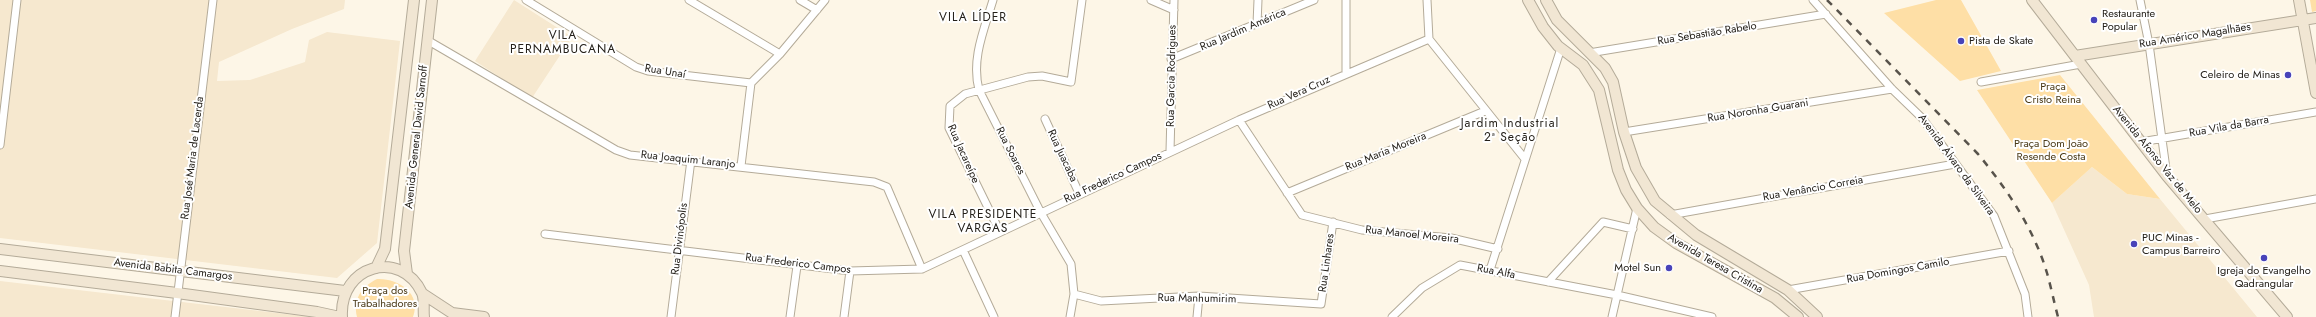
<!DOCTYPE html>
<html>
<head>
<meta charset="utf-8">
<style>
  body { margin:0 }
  canvas { display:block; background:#fdf6e7 }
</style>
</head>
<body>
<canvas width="2316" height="317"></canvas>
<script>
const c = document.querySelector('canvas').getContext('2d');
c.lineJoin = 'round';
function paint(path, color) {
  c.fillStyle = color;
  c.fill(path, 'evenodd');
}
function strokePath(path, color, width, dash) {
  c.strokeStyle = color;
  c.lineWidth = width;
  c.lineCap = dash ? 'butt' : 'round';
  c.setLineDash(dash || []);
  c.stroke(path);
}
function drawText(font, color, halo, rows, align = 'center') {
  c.font = font + ' Jost,sans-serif';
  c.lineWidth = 4;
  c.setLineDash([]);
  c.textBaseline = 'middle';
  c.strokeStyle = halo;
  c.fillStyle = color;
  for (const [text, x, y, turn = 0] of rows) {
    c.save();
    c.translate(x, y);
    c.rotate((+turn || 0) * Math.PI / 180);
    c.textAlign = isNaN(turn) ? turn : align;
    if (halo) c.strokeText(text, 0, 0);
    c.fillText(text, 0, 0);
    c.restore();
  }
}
paint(new Path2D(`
  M0 0H345L344 9 292 29 219 62 217 81 250 80 305 62 309 40 327 32 400 41 377 243 337 278 0 238Z
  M514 0 572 37 532 98 475 61Z
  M2092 167 2127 194 2160 199 2257 317H2094L2089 285 2052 203Z
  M0 281 312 317H0Z`), '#f6e8cf');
paint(new Path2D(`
  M1936 0H1961L2001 71 1960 81 1884 13Z
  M2310 0H2316V11L2312 12Z
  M2060 75 2160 199 2127 194 2092 167 2052 203 1977 90Z
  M377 279C398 278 422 293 413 317H357C353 299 361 287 377 279Z`), '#fedfa6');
const street = new Path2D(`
  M526 0 636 67 648 71 751 83
  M689 0 780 54
  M800 0 817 10
  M993 0C984 30 971 59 979 90L1041 213 1071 264 1074 294 1070 317
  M1151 0 1174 10
  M1427 0 1429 39 1525 159
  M1813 0 1892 89 1922 118 1994 216 2025 294 2028 317
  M2140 0 2149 44 2167 176
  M1257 24 1258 0
  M427 40 616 150 630 155 874 182 887 187 922 269
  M1589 53 1826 14
  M1171 59 1314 0
  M1346 73V0
  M1981 82 2081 64
  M1045 119 1079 193
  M1239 120 1302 215 1362 230 1451 238 1498 249
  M1624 132 1892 89
  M2141 142 2316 112
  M0 145 17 0
  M1170 151 1174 0
  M741 166 751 83 780 54 825 0
  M1287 193 1485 111
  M1670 215 1955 164
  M2205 219 2316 199
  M1000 232 949 128 950 106 965 94 1028 77 1042 76 1071 82 1082 0
  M545 234 850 271 922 269 1239 120 1429 39
  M963 250 994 317
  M1490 270 1561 48
  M1548 282 1603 222 1633 229
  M1788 290 2009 251
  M1074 294 1101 301 1199 296 1321 304 1333 222
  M175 317 213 0
  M671 317 691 160
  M790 317 797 266
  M844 317 850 271
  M1197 317 1199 296
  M1392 317 1422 288 1460 265 1617 295 1712 317
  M1612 317 1637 208`);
const secondary = new Path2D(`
  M1528 0 1543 27 1558 46 1583 65 1599 90 1618 170 1626 190 1637 208 1654 227 1676 243 1775 298 1798 317
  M1546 0 1557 20 1605 68 1613 82 1624 132 1636 168 1655 201 1696 235 1788 290 1817 317
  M2032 0 2167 176 2287 317
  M2299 0 2316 93
  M2075 56 2316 18
  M0 249 345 291
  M376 268 385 249 414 0
  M0 271 177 293 317 312 340 317
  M407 274 404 251 432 0
  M423 294 452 313 484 317
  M342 317C339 265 401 248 422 293 425 299 423 310 424 317`);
strokePath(street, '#b4ab99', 9);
strokePath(secondary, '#b4ab99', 12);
strokePath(street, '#fff', 7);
strokePath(secondary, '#f1e6d3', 10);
strokePath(new Path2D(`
  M1827 0 1978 154C2007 189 2034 229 2047 273 2051 287 2054 302 2058 317`), '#58534b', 2.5, [7, 7]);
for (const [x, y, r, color] of [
  [2094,20,4,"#4843b9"],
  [1961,41,4,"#4843b9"],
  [2288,75,4,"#4843b9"],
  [2134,244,4,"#4843b9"],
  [2264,258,4,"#4843b9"],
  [1669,268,4,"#4843b9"]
]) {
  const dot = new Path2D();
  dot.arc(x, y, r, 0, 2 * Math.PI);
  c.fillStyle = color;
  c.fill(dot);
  strokePath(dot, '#fff', 1.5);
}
drawText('11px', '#24201a', '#fff', [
  ["Restaurante",2102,14],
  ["Popular",2102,27],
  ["Pista de Skate",1969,41],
  ["Celeiro de Minas",2280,75,"right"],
  ["PUC Minas -",2142,238],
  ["Campus Barreiro",2142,251],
  ["Motel Sun",1661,268,"right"],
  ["Igreja do Evangelho",2264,271,"center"],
  ["Qadrangular",2264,284,"center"]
], 'left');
drawText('11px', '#24201a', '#fff', [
  ["Rua Jardim América",1243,30,-23],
  ["Rua Sebastião Rabelo",1707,34,-9],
  ["Rua Américo Magalhães",2195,36,-9],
  ["Rua Unaí",665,72,9],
  ["Rua Garcia Rodrigues",1172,76,-89],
  ["Rua Vera Cruz",1299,93,-24],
  ["Rua Noronha Guarani",1758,111,-9],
  ["Rua Vila da Barra",2229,127,-10],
  ["Avenida General David Sarnoff",417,137,-84],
  ["Rua Soares",1010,151,63],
  ["Rua Maria Moreira",1386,152,-22],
  ["Rua Jacareípe",963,154,66],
  ["Rua Juacaba",1062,156,65],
  ["Rua José Maria de Lacerda",193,158,-83],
  ["Rua Joaquim Laranjo",688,160,6],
  ["Avenida Afonso Vaz de Melo",2157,160,51],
  ["Avenida Álvaro da Silveira",1956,165,54],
  ["Rua Frederico Campos",1113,178,-25],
  ["Rua Venâncio Correia",1813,189,-10],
  ["Rua Manoel Moreira",1412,235,6],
  ["Rua Divinópolis",680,239,-83],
  ["Rua Linhares",1327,263,-82],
  ["Rua Frederico Campos",798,264,7],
  ["Avenida Teresa Cristina",1715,264,30],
  ["Avenida Babita Camargos",173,270,7],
  ["Rua Domingos Camilo",1898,271,-10],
  ["Rua Alfa",1496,272,11],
  ["Rua Manhumirim",1197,299,1]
]);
drawText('11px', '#493916', '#fff', [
  ["Praça",2053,87],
  ["Cristo Reina",2053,100],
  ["Praça Dom João",2051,144],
  ["Resende Costa",2051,157],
  ["Praça dos",385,291],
  ["Trabalhadores",385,304]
]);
c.letterSpacing = '1px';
drawText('12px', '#24201a', '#fff', [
  ["VILA LÍDER",973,18],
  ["VILA",563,36],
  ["PERNAMBUCANA",563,50],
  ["Jardim Industrial",1510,124],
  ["2ª Seção",1510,138],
  ["VILA PRESIDENTE",983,215],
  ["VARGAS",983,229]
]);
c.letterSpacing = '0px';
</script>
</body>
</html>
